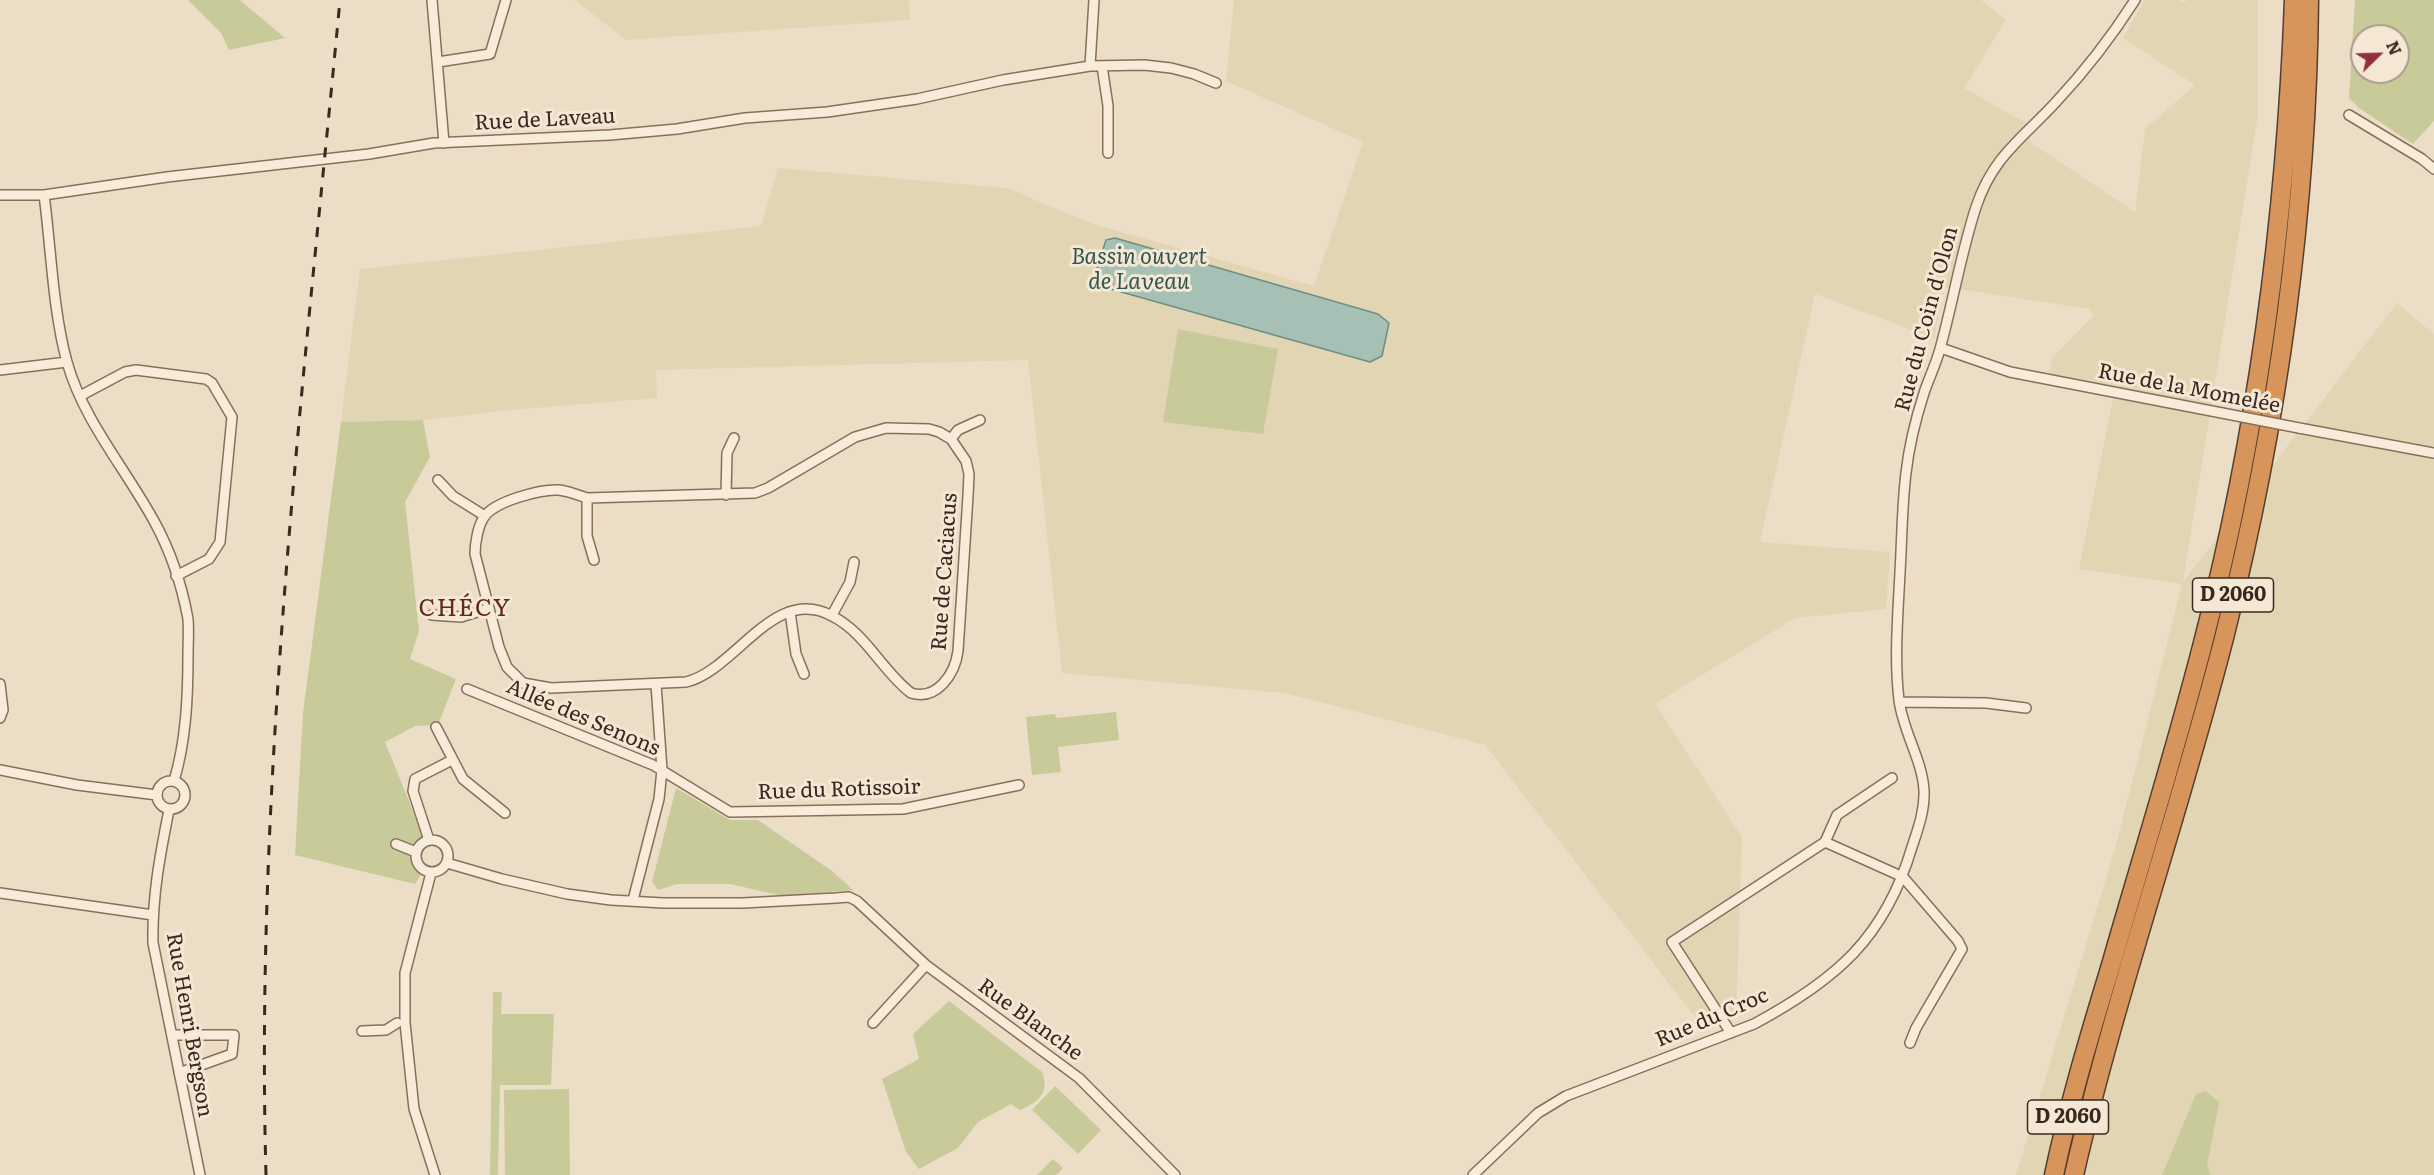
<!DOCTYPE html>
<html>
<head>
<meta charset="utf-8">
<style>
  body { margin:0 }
  #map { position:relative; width:2434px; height:1175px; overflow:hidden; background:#ecddc6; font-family:Literata,serif }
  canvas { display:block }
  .north { position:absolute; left:2350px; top:24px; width:60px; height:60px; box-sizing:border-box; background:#f4e8d5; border:2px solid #a99c8d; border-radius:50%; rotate:67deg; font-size:16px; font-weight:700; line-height:24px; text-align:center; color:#382920 }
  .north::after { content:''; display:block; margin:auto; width:21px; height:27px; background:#932f3a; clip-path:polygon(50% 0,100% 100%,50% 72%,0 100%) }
</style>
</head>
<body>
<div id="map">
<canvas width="2434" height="1175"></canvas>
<div class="north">N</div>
</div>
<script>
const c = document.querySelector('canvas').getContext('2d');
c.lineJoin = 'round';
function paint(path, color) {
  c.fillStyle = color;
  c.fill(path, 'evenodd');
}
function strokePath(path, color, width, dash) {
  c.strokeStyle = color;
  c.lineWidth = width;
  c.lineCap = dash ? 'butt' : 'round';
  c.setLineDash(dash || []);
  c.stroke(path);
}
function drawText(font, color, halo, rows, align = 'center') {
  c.font = font + ' Literata,serif';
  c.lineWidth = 6;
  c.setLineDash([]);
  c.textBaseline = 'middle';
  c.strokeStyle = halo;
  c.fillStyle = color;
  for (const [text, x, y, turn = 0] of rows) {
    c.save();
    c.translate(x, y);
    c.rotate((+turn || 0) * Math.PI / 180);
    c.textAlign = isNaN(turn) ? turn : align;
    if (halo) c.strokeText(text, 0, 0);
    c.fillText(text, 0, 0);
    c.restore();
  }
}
paint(new Path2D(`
  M575 0H909L910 20 626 40Z
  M1234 0H1981L2006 20 1964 88 2026 123 2030 142 2135 212 2145 129 2195 85 2123 38 2145 0H2179L2184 3 2186 0H2258V114L2183 582 2397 303 2434 334V1175H2016L2115 849 2182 584 2079 569 2113 398 2047 385 2052 358 2093 316 2090 309 1944 287 1934 338 1815 294 1760 542 1890 552 1886 609 1795 618 1655 704 1742 837 1736 1018 1705 1030 1485 745 1285 693 1062 673 1028 360 656 370 657 398 510 410 423 420 341 422 360 269 761 226 778 168 1007 188 1093 224 1314 286 1363 142 1226 81Z`), '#e2d5b4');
paint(new Path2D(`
  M188 0H240L285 38 229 50 221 33Z
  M2355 0H2434V121L2413 144 2359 108 2349 98ZM2362 36H2398V72H2362Z
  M1178 329 1278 349 1263 434 1163 422Z
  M423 420 430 457 405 502 419 631 410 659 456 679 438 725 415 726 385 742 423 836 415 844 409 856 414 868 421 874 415 884 295 855 303 713 341 422Z
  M1116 712 1119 740 1058 747 1061 772 1032 775 1026 717 1055 714 1056 718Z
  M676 788 730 820H758L832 871 853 890 783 896 730 884H677L658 890 652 882Z
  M493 992H502L501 1014H554L551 1085H500L498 1175H490Z
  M949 1001 1042 1072C1050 1092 1039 1102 1020 1110L1011 1104 978 1122 958 1148 919 1169 906 1152 882 1079 919 1059 913 1034Z
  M1055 1086 1101 1130 1078 1154 1032 1110Z
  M569 1089 570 1175H505L504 1090Z
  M2206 1091 2219 1102 2207 1166 2211 1175H2162L2196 1094Z
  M1053 1159 1063 1168 1056 1175H1037Z`), '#c9ca9a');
const water = new Path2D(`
  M1115 238 1378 314 1389 323 1382 356 1370 362 1100 286 1094 278 1106 240Z`);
paint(water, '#a7c0b6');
strokePath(water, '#6e8e83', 1.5);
const street = new Path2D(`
  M432 0 444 143
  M438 62 490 54 506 0
  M1090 66 1094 0
  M1102 66 1108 106V153
  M2349 115 2422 159 2434 169
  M0 195H44L167 177 369 154 434 143 610 135 677 129 745 118 827 112 917 99 1003 80 1090 66 1144 65 1171 68 1194 74 1216 83
  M44 195C51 247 53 312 67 362 83 420 125 468 154 521 170 550 182 586 188 619 189 631 188 644 188 655 188 697 186 741 174 781
  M1941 348 2010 372 2222 413
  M0 370 67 362
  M80 396 125 372 136 370 206 379 212 383 232 417 220 542 209 559 176 576
  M886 428 929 429 939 432 951 439 966 461 969 474 968 496 958 651C955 674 937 701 911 693 882 671 866 633 832 616 774 584 736 670 686 682L551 688 523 683 507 667 499 647 475 554C475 543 478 526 484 517 495 501 541 489 559 490 568 491 578 495 587 498L755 493 768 488 855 437Z
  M2299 428 2434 453
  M951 439 958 430 980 420
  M438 480 453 496 485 516
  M726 495 727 453 734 438
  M587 498V536L594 560
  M790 612 796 654 804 674
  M432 615 461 617 487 609
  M832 615 850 582 854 562
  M0 684 3 710 0 718
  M467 689 653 765 730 812 903 809 1019 785
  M1900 702 1986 703 2026 708
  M436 727 463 779 505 813
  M0 770 77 785 157 795
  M157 795a14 14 0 1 1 28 0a14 14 0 1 1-28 0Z
  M169 810C160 855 152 897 153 943L200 1175
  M416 856a16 16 0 1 1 32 0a16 16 0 1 1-32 0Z
  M429 840 413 791 415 779 452 760
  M1825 842 1837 815 1892 778
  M396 844 416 852
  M447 863 502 879 567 894 611 900 663 903H743L836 898 849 897 857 901 926 965 1079 1078 1175 1175
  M431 873 405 973V1023L414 1109 435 1175
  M0 893 153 915
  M633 900 659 799 662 770 656 684
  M873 1023 926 965
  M362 1031 386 1030 397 1023
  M1731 1033 1672 942 1825 842 1903 877 1958 941 1962 949 1916 1028 1910 1043
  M172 1035H234L232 1054 179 1073
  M1473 1175 1538 1113 1566 1096 1754 1024C1836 980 1885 938 1912 847 1918 829 1925 810 1924 790 1922 759 1903 732 1899 700 1894 658 1898 614 1900 572 1902 539 1902 505 1906 473 1909 446 1916 418 1924 393 1929 378 1936 364 1940 349 1953 302 1961 253 1976 207 1993 156 2022 139 2056 102 2085 71 2112 36 2135 0`);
const highway = new Path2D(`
  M2054 1175C2069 1104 2090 1034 2111 965 2142 857 2176 749 2204 639 2258 431 2286 215 2294 0
  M2074 1175C2116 992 2179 815 2225 634 2277 427 2307 213 2309 0`);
strokePath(street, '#876f5c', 12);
strokePath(highway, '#553e30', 21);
strokePath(street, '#f7ebd9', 9);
strokePath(highway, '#d7945b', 18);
strokePath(new Path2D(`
  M266 1175C255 782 303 391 340 0`), '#382920', 3, [10, 10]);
const streetBridge = new Path2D(`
  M2222 413 2299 428`);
strokePath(streetBridge, '#876f5c', 12, []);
strokePath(streetBridge, '#f7ebd9', 9);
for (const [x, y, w] of [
  [2233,595,81],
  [2068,1117,81]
]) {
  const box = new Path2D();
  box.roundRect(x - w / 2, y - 17, w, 34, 4.5);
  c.fillStyle = '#f4e8d5';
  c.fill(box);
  strokePath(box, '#382920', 1.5);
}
drawText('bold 20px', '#382920', null, [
  ["D 2060",2233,595],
  ["D 2060",2068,1117]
]);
drawText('21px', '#382920', '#f4e8d5', [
  ["Rue de Laveau",545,120,-3],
  ["Rue du Coin d'Olon",1927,319,-75],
  ["Rue de la Momelée",2189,389,11],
  ["Rue de Caciacus",945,572,-86],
  ["Allée des Senons",583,718,23],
  ["Rue du Rotissoir",839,790,-2],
  ["Rue du Croc",1712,1018,-23],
  ["Rue Blanche",1030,1020,36],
  ["Rue Henri Bergson",189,1025,80]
]);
drawText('italic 22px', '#305750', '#f4e8d5', [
  ["Bassin ouvert",1139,258],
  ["de Laveau",1139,283]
]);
c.letterSpacing = '1.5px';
drawText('24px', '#622821', '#f4e8d5', [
  ["CHÉCY",465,609]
]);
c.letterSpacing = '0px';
</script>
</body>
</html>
